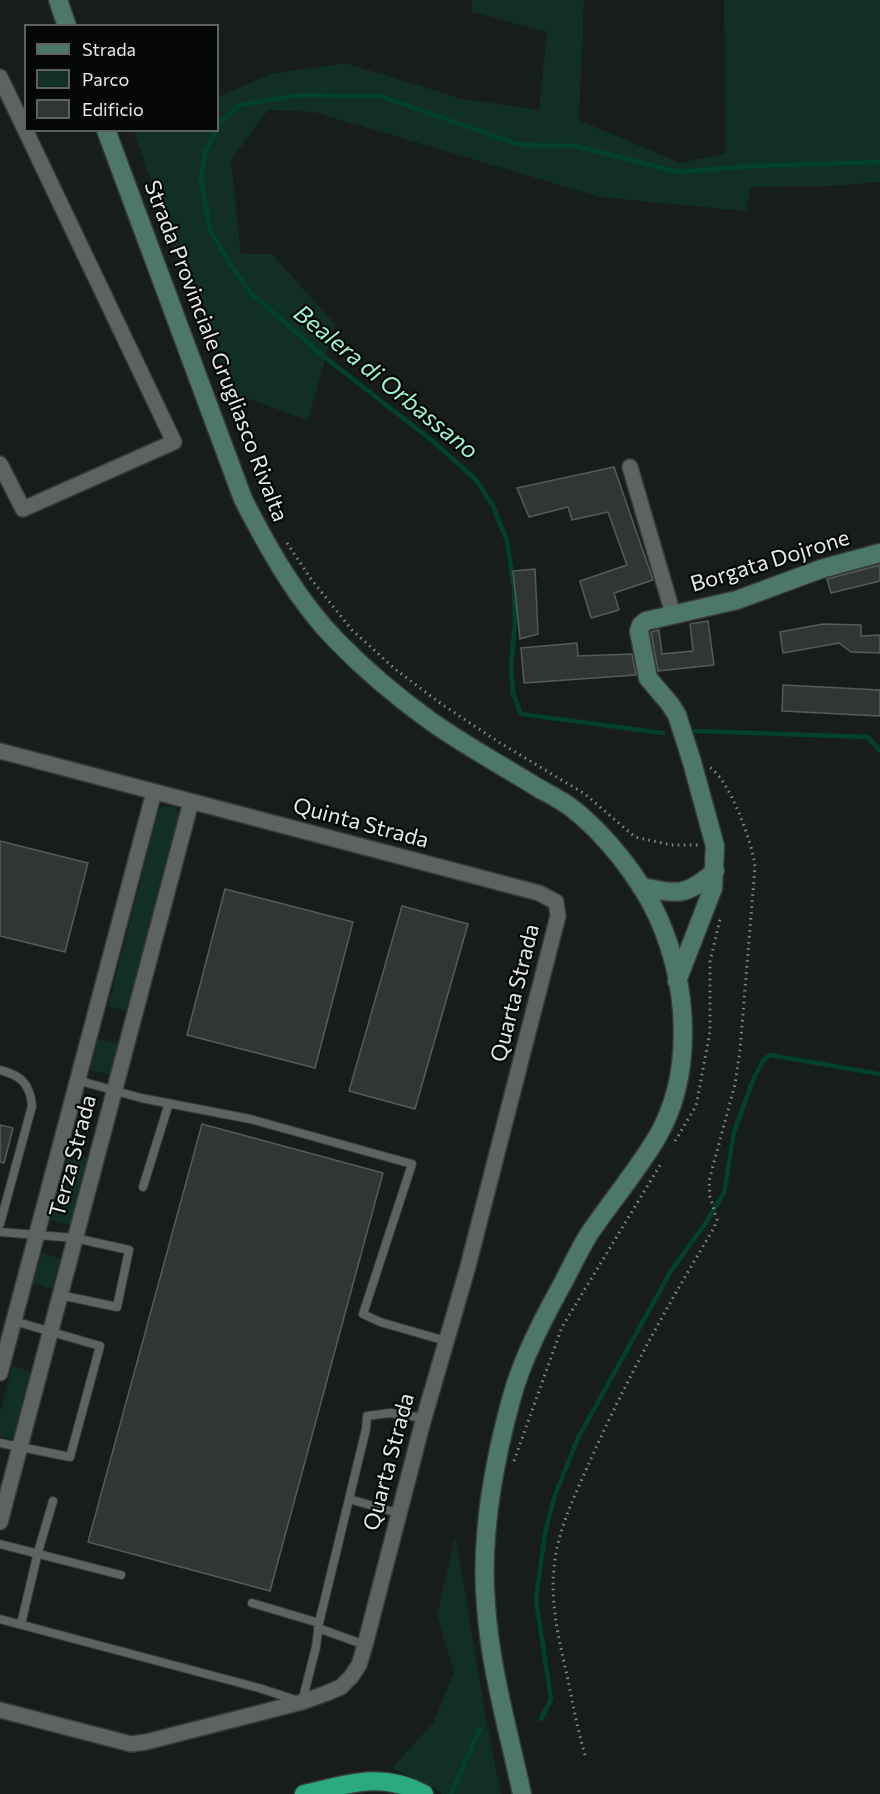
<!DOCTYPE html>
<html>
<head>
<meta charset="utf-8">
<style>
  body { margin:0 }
  #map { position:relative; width:880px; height:1794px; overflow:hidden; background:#171d1b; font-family:Commissioner,sans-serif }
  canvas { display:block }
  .legend { position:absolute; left:24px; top:24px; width:195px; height:108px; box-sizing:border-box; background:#050706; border:2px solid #5f6160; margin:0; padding:8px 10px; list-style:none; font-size:18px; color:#e5e9e7 }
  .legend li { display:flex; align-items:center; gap:12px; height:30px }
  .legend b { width:30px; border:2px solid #5f6160 }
</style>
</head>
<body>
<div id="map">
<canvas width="880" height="1794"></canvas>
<ul class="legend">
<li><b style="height:8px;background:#4d7869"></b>Strada</li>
<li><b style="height:16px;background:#122f24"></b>Parco</li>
<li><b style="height:16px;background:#303633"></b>Edificio</li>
</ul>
</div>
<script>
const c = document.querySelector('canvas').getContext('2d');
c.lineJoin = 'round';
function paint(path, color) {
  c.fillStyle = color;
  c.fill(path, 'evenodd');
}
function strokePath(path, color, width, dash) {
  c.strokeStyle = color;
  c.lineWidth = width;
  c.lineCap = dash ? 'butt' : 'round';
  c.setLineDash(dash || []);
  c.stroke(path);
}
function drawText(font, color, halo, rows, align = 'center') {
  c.font = font + ' Commissioner,sans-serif';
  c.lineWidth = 4.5;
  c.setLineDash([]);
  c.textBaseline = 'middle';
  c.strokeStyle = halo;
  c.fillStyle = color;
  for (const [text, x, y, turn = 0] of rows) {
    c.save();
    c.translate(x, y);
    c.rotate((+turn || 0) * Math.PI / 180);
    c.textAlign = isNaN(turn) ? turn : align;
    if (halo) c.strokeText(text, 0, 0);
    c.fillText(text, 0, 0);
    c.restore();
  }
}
paint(new Path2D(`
  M472 0H584L579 120 680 163 726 153 724 0H880V182L830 186 751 187 746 211 600 197 314 112 268 110 231 160 241 254H272L335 324 308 420 234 394 179 266 134 131 218 130V97L271 74 345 63 463 99 539 110 547 32 472 12Z
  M166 806 175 807 179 814 127 1011 108 1006 159 808Z
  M98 1039 118 1044 110 1075 90 1070Z
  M69 1151 88 1157 70 1225 50 1220Z
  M42 1253 61 1259 52 1289 33 1283Z
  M12 1366 31 1371 13 1439 0 1436V1412Z
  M455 1536C472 1622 482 1709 501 1794H442L435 1788 392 1768 433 1723 454 1673 437 1615Z`), '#122f24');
strokePath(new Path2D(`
  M218 128 221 121 240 105 299 95 380 96 520 145 575 146 678 172 755 166 880 162
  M216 130 205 153 201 181 210 230 232 267 252 294 322 355 434 442 476 480 493 506 507 541 514 587 515 624 511 665 513 693 521 714 663 733
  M695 731 868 737 880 751
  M541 1719 551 1699 536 1599 545 1533 555 1495 578 1438 671 1271 705 1224 724 1193 734 1132 753 1080 763 1061 770 1055 880 1074
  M451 1794 480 1729`), '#01412d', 4.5);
const building = new Path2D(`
  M614 467 653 580 614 593 619 610 591 618 580 581 627 565 608 512 572 520 568 507 529 517 517 488Z
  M880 565V581L831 593 827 579Z
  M535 569 538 634 520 639 513 571Z
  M708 621 714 665 658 671 651 632 659 630 662 654 693 651 690 624Z
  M823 624 861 625V636L880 635V653L851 652 839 643 783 653 780 632Z
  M577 643 578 656 632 654 636 675 524 683 521 648Z
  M783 685 880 690V716L782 711Z
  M0 841 88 863 65 952 0 936Z
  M225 889 353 922 315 1068 187 1035Z
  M402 906 468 924 415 1109 349 1091Z
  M202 1124 383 1173 270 1591 88 1542Z
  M0 1125 13 1128 4 1163 0 1162Z`);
paint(building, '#303633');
strokePath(building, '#565c59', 1.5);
const lane = new Path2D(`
  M0 1070C20 1075 30 1083 32 1106L0 1224
  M77 1080 141 1098 250 1119 412 1164 363 1314 380 1322 446 1341
  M143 1187 169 1103
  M0 1232 75 1238 129 1250 117 1307 60 1295
  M0 1443 70 1457 100 1346 14 1321
  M349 1499 398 1513
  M0 1544 121 1575
  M252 1603 319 1623
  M0 1619 259 1688 302 1702 316 1647 319 1623 366 1429 367 1416 390 1413 424 1418
  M21 1624 38 1552 53 1501
  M318 1628 365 1645`);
const street = new Path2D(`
  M0 77 174 442 23 509 0 464
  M630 467 673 614
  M0 751 539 893 556 902 558 916 467 1270 422 1425 365 1645 359 1665 351 1677 341 1687 327 1693 302 1702 146 1742 131 1744 0 1710
  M0 1373 154 792
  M0 1522 191 802`);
const secondary = new Path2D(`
  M58 0 67 26
  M106 130 243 499C268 548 297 600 336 640 364 669 396 696 429 720 464 745 503 766 540 789 551 795 563 801 573 809 605 834 641 879 658 917 688 984 695 1074 656 1139 636 1172 611 1202 589 1234 580 1249 572 1265 564 1281 543 1319 522 1359 511 1400 493 1466 480 1537 486 1605 490 1668 509 1733 522 1794
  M641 887C678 894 686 897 715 871
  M677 981 713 888 715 846 692 762 677 715 670 704 648 678 639 631 641 625 646 621 737 600 821 569 880 553`);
const highway = new Path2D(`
  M304 1794C348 1784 382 1771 424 1794`);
strokePath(lane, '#363a38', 10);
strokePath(street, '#363a38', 18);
strokePath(secondary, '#363a38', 21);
strokePath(highway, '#363a38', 21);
strokePath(new Path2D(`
  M287 543 311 579 352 630 395 669 440 703 497 741 585 794 635 837 671 845H699
  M675 1141 696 1106 710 1032V962L720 919
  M514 1461 562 1327 662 1162
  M585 1755C578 1731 573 1705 568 1680 560 1643 550 1606 554 1568 557 1531 575 1495 590 1461 626 1380 668 1304 714 1228L717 1220 710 1197 709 1181 735 1084 740 1050 755 867C753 844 729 778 709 767`), '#858a88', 3, [1.5, 4.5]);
strokePath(lane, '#5c6360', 8);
strokePath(street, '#5c6360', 15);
strokePath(secondary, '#4d7869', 18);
strokePath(highway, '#2baa7f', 18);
drawText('22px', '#e5e9e7', '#050706', [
  ["Strada Provinciale Grugliasco Rivalta",216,351,69],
  ["Borgata Dojrone",770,561,-17],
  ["Quinta Strada",361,823,15],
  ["Quarta Strada",515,993,-76],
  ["Terza Strada",73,1156,-75],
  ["Quarta Strada",389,1462,-75]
]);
drawText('italic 24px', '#9df4ce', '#050706', [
  ["Bealera di Orbassano",386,382,39]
]);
</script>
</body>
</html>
